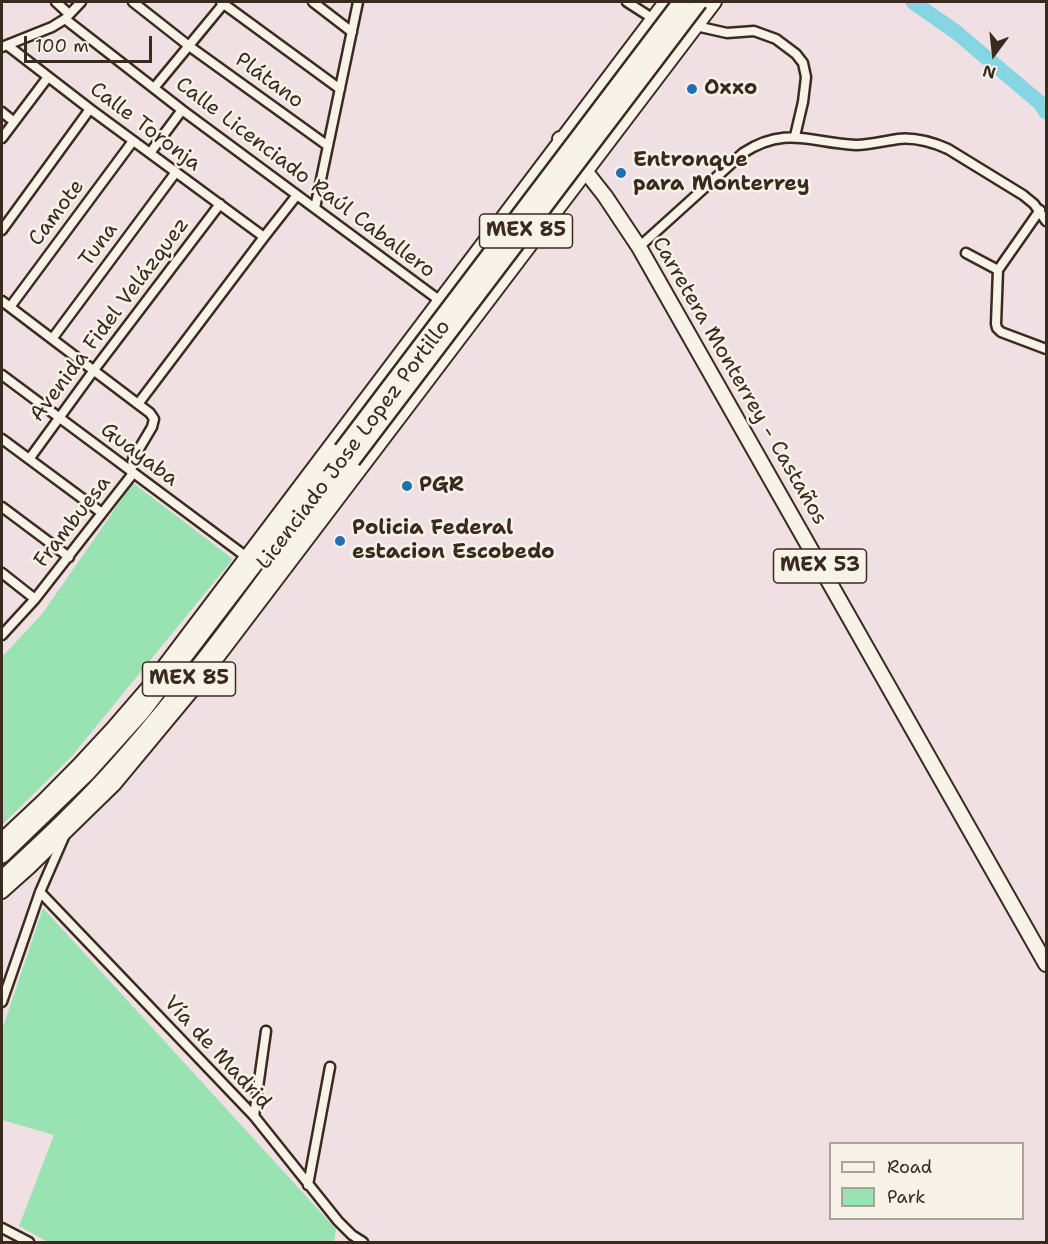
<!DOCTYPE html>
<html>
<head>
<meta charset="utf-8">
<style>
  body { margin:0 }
  #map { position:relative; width:1048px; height:1244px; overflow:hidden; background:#f0e0e4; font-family:"Shantell Sans",sans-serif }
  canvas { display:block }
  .frame { position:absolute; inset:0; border:3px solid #3b2a1e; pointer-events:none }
  .legend { position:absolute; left:829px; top:1142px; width:195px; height:78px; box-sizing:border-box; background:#f7f3e8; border:2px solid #aca397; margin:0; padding:8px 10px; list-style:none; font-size:18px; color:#3b2a1e }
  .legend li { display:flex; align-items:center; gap:12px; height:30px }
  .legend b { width:30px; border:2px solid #aca397 }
  .north { position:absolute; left:964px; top:24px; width:60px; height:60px; -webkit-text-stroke:4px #f7f3e8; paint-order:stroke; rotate:195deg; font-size:16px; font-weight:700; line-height:24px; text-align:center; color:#3b2a1e }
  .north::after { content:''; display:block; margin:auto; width:21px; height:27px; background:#3b2a1e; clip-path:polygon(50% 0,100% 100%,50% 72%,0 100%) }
  .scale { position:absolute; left:24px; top:36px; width:128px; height:27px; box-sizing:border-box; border:3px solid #3b2a1e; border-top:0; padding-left:8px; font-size:18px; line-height:21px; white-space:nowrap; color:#3b2a1e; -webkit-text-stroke:4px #f7f3e8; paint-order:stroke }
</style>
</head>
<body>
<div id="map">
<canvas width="1048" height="1244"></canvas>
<div class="frame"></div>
<ul class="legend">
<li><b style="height:8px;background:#f7f3e8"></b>Road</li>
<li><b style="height:16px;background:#99e3b2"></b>Park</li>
</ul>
<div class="north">N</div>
<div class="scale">100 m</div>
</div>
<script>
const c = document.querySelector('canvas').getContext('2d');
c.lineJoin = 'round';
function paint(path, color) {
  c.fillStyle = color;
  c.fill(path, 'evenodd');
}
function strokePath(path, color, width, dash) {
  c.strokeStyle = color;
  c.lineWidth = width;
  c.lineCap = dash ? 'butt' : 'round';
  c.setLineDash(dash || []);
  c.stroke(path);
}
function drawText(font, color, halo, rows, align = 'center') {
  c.font = font + ' "Shantell Sans",sans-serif';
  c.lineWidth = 5;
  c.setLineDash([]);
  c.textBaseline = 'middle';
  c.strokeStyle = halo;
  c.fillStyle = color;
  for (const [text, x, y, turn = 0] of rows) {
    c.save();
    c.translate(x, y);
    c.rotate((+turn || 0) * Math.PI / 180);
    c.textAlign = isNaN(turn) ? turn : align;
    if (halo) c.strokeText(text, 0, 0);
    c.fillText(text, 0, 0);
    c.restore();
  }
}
paint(new Path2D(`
  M133 483 233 559 72 756 2 825V657L42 614Z
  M43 908 336 1229 334 1242H48L19 1226 54 1135 2 1120V1030Z`), '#99e3b2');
strokePath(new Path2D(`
  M913 2 956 32 1040 103 1046 112`), '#86d5e2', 15);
const street = new Path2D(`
  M56 2 69 14
  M133 2 189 46 328 146
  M221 2 340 89
  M313 2 352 32
  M627 2 652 18
  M65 19 182 110 439 300
  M696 26 727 33 754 31 776 39 796 54 803 63 806 77 803 102 795 136
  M7 45 90 109 264 237
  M2 47 52 27 65 19 81 2
  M154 88 225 2
  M2 112 13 121
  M2 138 48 77
  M150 153 182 110
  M315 208 358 2
  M1040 210 998 270 996 324 997 328 1001 332 1046 349
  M2 230 90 109
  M639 247 743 153C786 125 811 143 856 145 870 145 884 141 898 139 916 137 932 142 948 149L1023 195 1034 204 1046 221
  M966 253 998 270
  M2 301 138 404 150 413 154 419 152 427 133 459 131 476 35 599 2 635
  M10 307 133 141
  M52 339 176 172
  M2 375 248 558
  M138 404 264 237 297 195
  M2 439 102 513
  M30 458 94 370 220 204
  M2 507 69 557
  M2 573 35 599
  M40 892 254 1116 338 1221 352 1235 363 1242
  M2 1002 40 892 64 837
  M254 1116 266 1031
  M308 1185 330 1067
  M2 1228 29 1242`);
const secondary = new Path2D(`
  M2 839C54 792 102 742 147 688L665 2
  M2 892 30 867 115 784 193 690 715 2`);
const primary = new Path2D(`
  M560 139 605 196 639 247 1046 964`);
const highway = new Path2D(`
  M2 855 88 772 142 712 342 450
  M2 879C42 842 82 805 118 764 203 668 277 562 352 460`);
strokePath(street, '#3b2a1e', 13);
strokePath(secondary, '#3b2a1e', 16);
strokePath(primary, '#3b2a1e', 18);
strokePath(highway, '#3b2a1e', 20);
strokePath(street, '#f7f3e8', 8);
strokePath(secondary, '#f7f3e8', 12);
strokePath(primary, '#f7f3e8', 14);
strokePath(highway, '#f7f3e8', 15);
const highwayBridge = new Path2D(`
  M342 450 681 2
  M352 460 699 2`);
strokePath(highwayBridge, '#3b2a1e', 20, []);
strokePath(highwayBridge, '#f7f3e8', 15);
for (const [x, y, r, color] of [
  [692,89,6,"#1f6fb2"],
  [621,173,6,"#1f6fb2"],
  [407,486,6,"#1f6fb2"],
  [340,541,6,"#1f6fb2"]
]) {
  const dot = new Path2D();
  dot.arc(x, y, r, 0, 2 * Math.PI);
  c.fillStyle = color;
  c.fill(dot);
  strokePath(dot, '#f7f3e8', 2);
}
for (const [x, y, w] of [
  [526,231,93],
  [820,566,93],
  [189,679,93]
]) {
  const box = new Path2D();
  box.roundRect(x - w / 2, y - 17, w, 34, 4.5);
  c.fillStyle = '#f7f3e8';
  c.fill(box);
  strokePath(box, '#3b2a1e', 1.5);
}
drawText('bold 20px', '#3b2a1e', null, [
  ["MEX 85",526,231],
  ["MEX 53",820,566],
  ["MEX 85",189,679]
]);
drawText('21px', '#3b2a1e', '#f7f3e8', [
  ["Plátano",269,81,36],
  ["Calle Toronja",145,127,37],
  ["Calle Licenciado Raúl Caballero",305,178,37],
  ["Camote",57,213,-53],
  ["Tuna",99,245,-53],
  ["Avenida Fidel Velázquez",110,320,-53],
  ["Carretera Monterrey - Castaños",739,381,60],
  ["Licenciado Jose Lopez Portillo",354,445,-53],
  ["Guayaba",139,455,37],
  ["Frambuesa",73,522,-52],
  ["Vía de Madrid",217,1053,47]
]);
drawText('bold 21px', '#3b2a1e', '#f7f3e8', [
  ["Oxxo",704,89],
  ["Entronque",633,161],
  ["para Monterrey",633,185],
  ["PGR",419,486],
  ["Policia Federal",352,529],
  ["estacion Escobedo",352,553]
], 'left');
</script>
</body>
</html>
